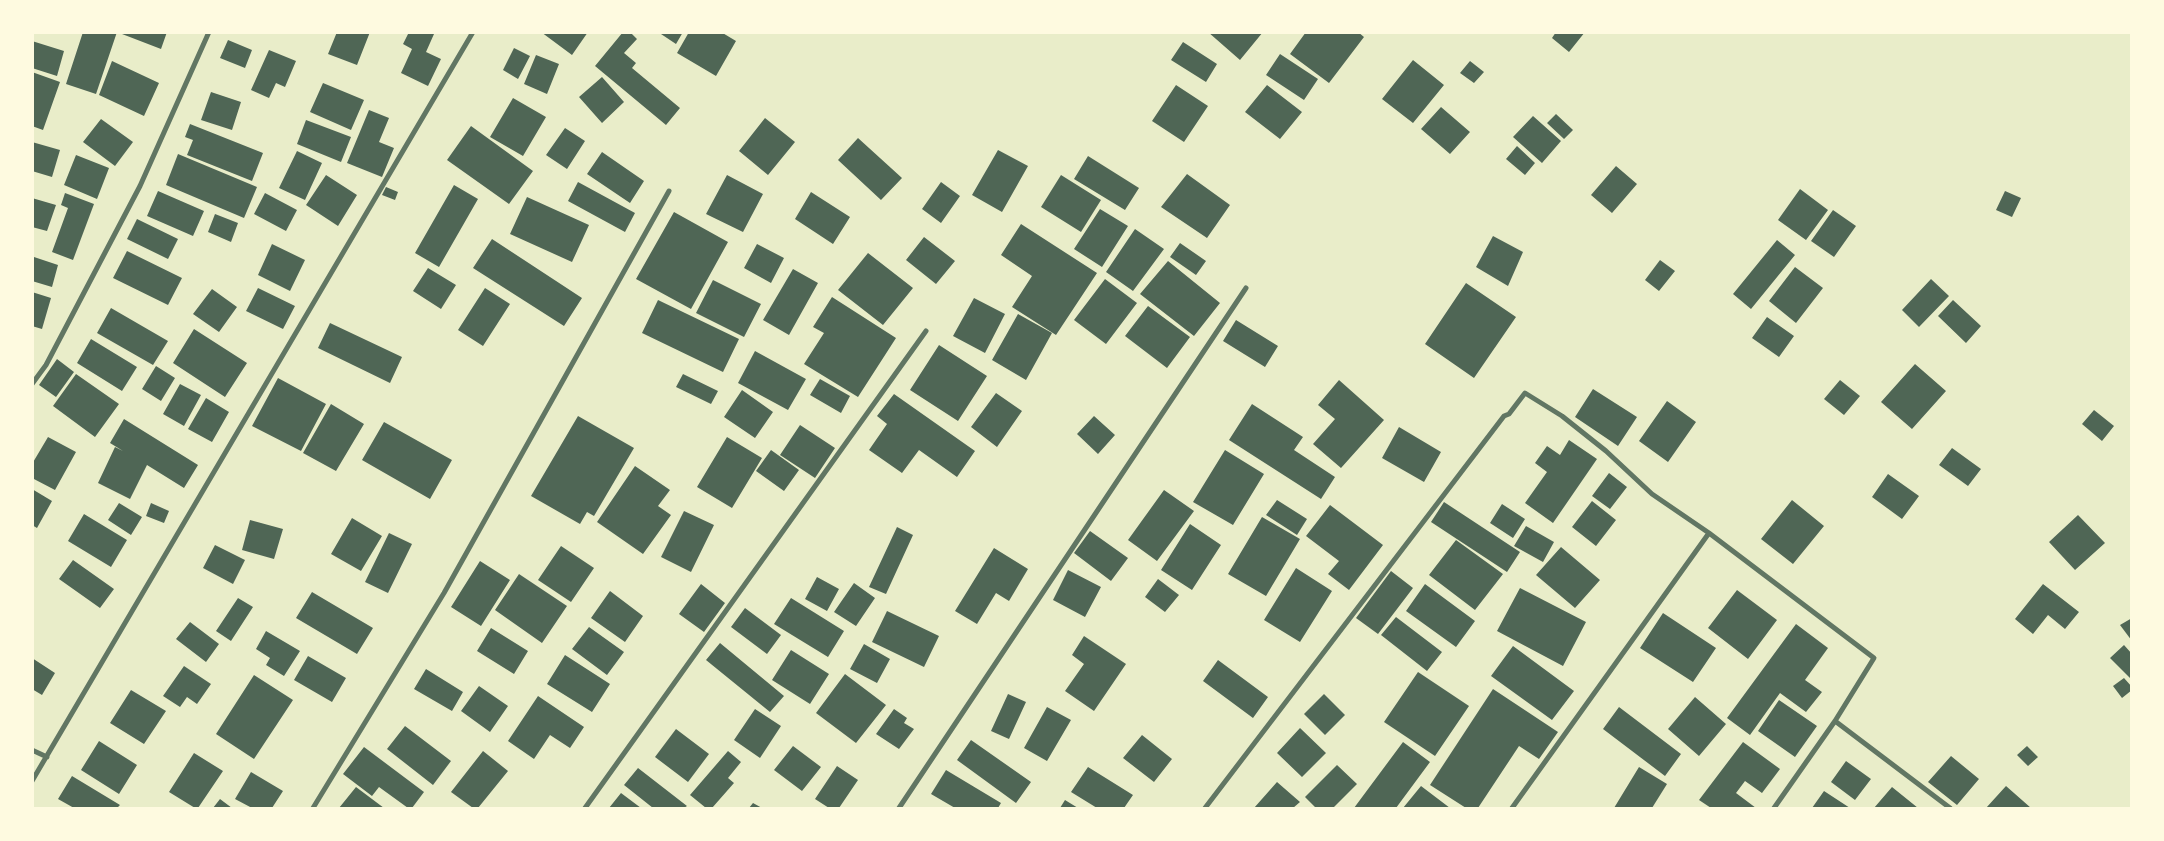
<!DOCTYPE html>
<html>
<head>
<meta charset="utf-8">
<style>
  body { margin:0 }
  #map { position:relative; width:2164px; height:841px; overflow:hidden; background:#e9edc9; font-family:Raleway,sans-serif }
  canvas { display:block }
  .frame { position:absolute; inset:0; border:34px solid #fefae0; pointer-events:none }
</style>
</head>
<body>
<div id="map">
<canvas width="2164" height="841"></canvas>
<div class="frame"></div>
</div>
<script>
const c = document.querySelector('canvas').getContext('2d');
c.lineJoin = 'round';
function paint(path, color) {
  c.fillStyle = color;
  c.fill(path, 'evenodd');
}
function strokePath(path, color, width, dash) {
  c.strokeStyle = color;
  c.lineWidth = width;
  c.lineCap = dash ? 'butt' : 'round';
  c.setLineDash(dash || []);
  c.stroke(path);
}
paint(new Path2D(`
  M83 32H117L96 94 66 84Z
  M122 32H167L161 49 122 34Z
  M337 32H370L357 65 328 54Z
  M409 32 434 34 426 52 441 59 428 86 401 73 412 49 403 44Z
  M541 32H588L572 55Z
  M623 32H630L637 39 624 53 636 63 632 68 680 108 666 125 595 66Z
  M658 32H683L676 44Z
  M689 32H721L736 41 716 76 677 53Z
  M1208 32H1263L1240 60Z
  M1306 32H1358L1364 37 1329 83 1290 54Z
  M1556 32H1585L1569 52 1552 38Z
  M228 40 252 50 245 68 220 58Z
  M32 41 64 51 57 76 32 68Z
  M1183 42 1217 64 1206 82 1171 60Z
  M514 48 530 56 518 79 503 70Z
  M269 50 296 61 285 87 276 83 269 98 251 90Z
  M1280 54 1318 79 1304 100 1266 75Z
  M536 55 559 64 547 94 524 84Z
  M1413 60 1444 85 1413 123 1382 99Z
  M112 61 159 83 144 116 99 95Z
  M1470 61 1484 72 1474 83 1460 73Z
  M32 72 60 82 43 130 32 126Z
  M602 77 624 102 602 123 579 97Z
  M323 83 364 100 351 130 310 112Z
  M1176 85 1208 106 1184 142 1152 121Z
  M1267 85 1302 112 1280 139 1245 112Z
  M211 92 241 102 232 130 201 120Z
  M513 98 546 117 523 156 490 137Z
  M1441 107 1470 132 1450 154 1421 129Z
  M369 110 389 118 379 142 394 148 382 177 347 163Z
  M1556 114 1573 130 1564 139 1547 123Z
  M1533 116 1561 141 1542 163 1513 137Z
  M765 118 795 142 768 175 739 151Z
  M101 119 133 142 115 166 83 142Z
  M306 120 351 137 341 162 297 144Z
  M190 124 263 153 252 181 187 155 193 140 185 137Z
  M471 126 533 171 509 204 447 160Z
  M565 128 585 141 567 169 546 155Z
  M858 138 902 178 881 200 838 160Z
  M32 142 60 150 52 177 32 171Z
  M1517 146 1535 163 1525 175 1506 159Z
  M998 150 1028 166 1002 212 972 195Z
  M297 151 322 163 305 200 279 188Z
  M602 152 644 181 630 203 587 174Z
  M178 154 257 187 244 218 166 185Z
  M76 155 109 168 97 199 64 185Z
  M1088 156 1139 188 1125 210 1074 179Z
  M1616 166 1637 184 1612 213 1591 195Z
  M1187 174 1230 205 1207 238 1161 207Z
  M326 175 357 195 338 226 306 205Z
  M727 175 763 194 743 232 706 214Z
  M1061 175 1101 200 1081 232 1041 207Z
  M578 182 635 213 625 232 568 201Z
  M941 182 960 196 941 223 922 209Z
  M454 185 478 199 439 267 415 253Z
  M386 187 398 192 395 200 382 195Z
  M1800 189 1828 210 1806 240 1778 220Z
  M158 191 204 211 193 236 147 216Z
  M2005 191 2021 198 2012 217 1996 210Z
  M811 192 850 217 833 244 795 219Z
  M65 193 94 204 73 260 52 252 68 208 61 205Z
  M265 193 297 210 286 231 254 214Z
  M527 197 589 225 572 262 510 234Z
  M32 198 56 205 47 231 32 227Z
  M1100 209 1128 226 1102 267 1074 249Z
  M1833 210 1856 226 1834 257 1811 241Z
  M674 212 728 242 691 309 636 279Z
  M215 214 238 223 231 242 208 232Z
  M137 219 178 239 168 259 127 239Z
  M1021 224 1097 273 1056 335 1012 307 1032 276 1001 255Z
  M1135 229 1164 249 1133 291 1106 272Z
  M1493 236 1523 252 1508 286 1476 267Z
  M924 237 955 261 936 284 906 260Z
  M492 239 582 298 564 326 473 268Z
  M1777 240 1795 255 1751 309 1733 294Z
  M1180 243 1206 261 1196 275 1170 257Z
  M272 244 305 260 290 291 258 275Z
  M757 244 784 258 771 283 744 268Z
  M127 251 182 278 168 305 113 278Z
  M868 253 913 288 883 325 838 290Z
  M34 257 58 265 52 287 32 281Z
  M1660 260 1675 271 1659 291 1645 280Z
  M1168 261 1220 303 1194 336 1140 294Z
  M1795 267 1823 288 1796 323 1769 301Z
  M428 268 456 285 441 309 413 291Z
  M793 269 818 283 789 335 763 320Z
  M1105 279 1137 303 1106 344 1074 320Z
  M1931 279 1949 296 1919 327 1902 310Z
  M713 280 761 304 744 337 696 313Z
  M1466 283 1516 317 1474 378 1425 344Z
  M258 288 295 306 283 329 246 311Z
  M485 288 510 304 483 346 458 330Z
  M212 289 237 307 219 332 193 314Z
  M32 292 51 298 42 329 32 326Z
  M832 297 896 338 858 397 804 364 824 333 813 327Z
  M974 298 1005 314 985 353 953 336Z
  M658 300 739 339 723 372 642 333Z
  M1953 300 1981 326 1966 343 1938 316Z
  M1148 306 1190 337 1167 368 1125 336Z
  M111 308 168 341 153 365 97 333Z
  M1018 314 1052 333 1026 380 992 360Z
  M1767 317 1794 336 1779 357 1752 338Z
  M1236 320 1278 346 1265 367 1223 341Z
  M330 323 402 357 390 383 318 348Z
  M194 329 247 363 225 397 173 363Z
  M91 339 137 367 122 391 77 363Z
  M939 345 987 376 958 421 910 390Z
  M755 351 806 379 788 410 738 383Z
  M57 359 74 372 56 397 39 385Z
  M1915 364 1946 391 1912 429 1881 402Z
  M156 366 175 378 161 401 142 389Z
  M76 374 119 404 95 437 53 406Z
  M683 374 718 391 711 404 676 387Z
  M278 378 326 404 301 451 252 426Z
  M820 379 850 396 841 413 810 395Z
  M1339 380 1384 420 1341 468 1313 444 1335 419 1318 405Z
  M1840 380 1860 396 1844 415 1824 399Z
  M180 384 201 395 184 426 163 414Z
  M1593 389 1637 417 1618 446 1575 417Z
  M742 390 773 412 755 438 724 417Z
  M996 393 1022 411 997 447 971 427Z
  M894 394 975 451 957 477 919 450 902 473 869 450 887 424 877 416Z
  M206 398 229 412 212 442 188 429Z
  M1667 401 1696 422 1668 462 1639 441Z
  M331 404 364 424 336 471 303 453Z
  M1252 404 1303 437 1294 450 1335 477 1321 499 1229 440Z
  M2094 410 2114 426 2102 441 2082 424Z
  M578 416 634 448 594 516 587 512 580 524 531 496Z
  M1094 416 1115 435 1098 454 1077 434Z
  M124 419 198 465 184 488 147 465 130 499 98 483 115 447 123 451 110 443Z
  M384 422 452 460 430 499 362 460Z
  M800 425 835 448 815 478 780 455Z
  M1399 427 1441 452 1424 482 1382 458Z
  M48 437 76 452 55 490 32 478V464Z
  M727 437 762 458 732 508 697 487Z
  M1569 440 1597 459 1553 523 1525 503 1547 472 1535 463 1547 446 1560 455Z
  M1952 448 1981 469 1968 486 1939 465Z
  M771 450 799 470 784 491 756 471Z
  M1225 450 1264 474 1233 525 1193 502Z
  M635 466 670 490 658 506 671 515 643 554 597 522Z
  M1609 473 1627 487 1610 509 1592 496Z
  M1888 474 1919 496 1902 519 1872 497Z
  M32 489 52 501 37 528 32 525Z
  M1164 490 1194 511 1157 561 1128 540Z
  M1277 500 1307 519 1297 535 1266 515Z
  M1792 500 1824 526 1793 564 1761 539Z
  M1592 501 1616 520 1596 546 1572 527Z
  M1444 502 1520 552 1507 572 1431 522Z
  M119 503 142 517 131 535 108 520Z
  M151 503 169 511 164 523 146 516Z
  M1502 504 1525 519 1513 538 1490 523Z
  M1330 505 1383 545 1349 590 1328 574 1339 561 1306 536Z
  M684 511 714 525 691 572 661 557Z
  M84 514 127 540 111 567 68 541Z
  M2078 515 2105 543 2075 570 2049 542Z
  M1262 517 1300 539 1266 596 1228 574Z
  M352 518 382 536 361 571 331 554Z
  M250 520 283 529 274 559 242 550Z
  M1190 524 1221 545 1192 590 1161 570Z
  M1526 526 1554 542 1543 562 1514 546Z
  M897 527 913 535 886 594 869 587Z
  M1090 531 1128 558 1111 581 1074 553Z
  M389 533 412 544 388 593 365 582Z
  M1456 540 1503 574 1475 610 1429 575Z
  M215 545 245 560 233 584 203 568Z
  M561 546 594 568 571 602 538 580Z
  M1561 547 1600 580 1575 608 1536 575Z
  M994 548 1028 569 1009 601 996 593 977 624 955 611Z
  M73 560 114 589 100 608 59 579Z
  M480 561 510 580 481 626 451 607Z
  M1296 568 1332 591 1300 642 1264 620Z
  M1068 570 1101 587 1085 617 1053 600Z
  M1391 571 1413 588 1378 634 1356 618Z
  M519 574 567 606 542 643 495 610Z
  M817 577 839 589 827 611 805 599Z
  M1158 579 1179 595 1165 612 1145 597Z
  M854 583 875 598 856 626 834 612Z
  M701 584 725 603 704 632 679 614Z
  M1425 584 1475 621 1456 647 1406 611Z
  M2043 584 2079 612 2065 629 2048 615 2033 634 2015 619Z
  M1520 588 1586 622 1563 666 1497 631Z
  M1737 590 1777 620 1748 659 1708 628Z
  M610 591 643 616 625 642 591 618Z
  M312 592 373 628 357 654 296 618Z
  M238 598 253 607 231 641 216 631Z
  M791 598 844 631 828 657 774 624Z
  M745 608 781 635 767 654 731 627Z
  M887 611 939 636 924 667 872 642Z
  M1663 613 1716 648 1693 682 1640 648Z
  M1396 617 1442 652 1427 671 1381 635Z
  M2132 618V641L2120 625Z
  M190 622 219 644 206 662 176 639Z
  M1796 624 1828 648 1805 680 1822 692 1806 712 1780 693 1750 735 1727 718Z
  M589 627 624 652 607 675 572 649Z
  M491 628 528 651 514 674 477 651Z
  M266 631 300 651 284 676 266 665 270 658 256 649Z
  M1084 636 1126 664 1094 711 1065 691 1084 664 1072 655Z
  M720 643 784 696 770 712 706 660Z
  M864 644 890 659 877 683 850 669Z
  M2124 645 2132 654V680L2110 658Z
  M1513 646 1574 691 1552 720 1491 676Z
  M791 650 829 674 810 704 772 680Z
  M565 655 610 684 592 712 547 684Z
  M308 656 346 678 332 702 294 680Z
  M32 658 55 673 42 695 32 689Z
  M1218 660 1268 697 1253 718 1203 681Z
  M184 666 211 684 197 704 187 697 180 707 163 696Z
  M426 669 463 692 452 711 414 689Z
  M1418 672 1469 706 1435 756 1384 722Z
  M845 674 886 705 856 743 816 713Z
  M254 675 293 700 254 759 216 734Z
  M2124 678 2132 687V690L2122 698 2113 686Z
  M479 686 508 706 490 732 461 711Z
  M1493 689 1558 732 1539 759 1519 746 1478 808H1466L1430 785Z
  M131 690 166 711 144 744 110 723Z
  M1008 694 1026 702 1009 739 991 731Z
  M1324 694 1345 715 1325 735 1304 714Z
  M538 696 584 727 570 748 550 735 534 759 508 741Z
  M1695 697 1726 724 1699 756 1668 729Z
  M1779 700 1817 726 1795 757 1758 731Z
  M1047 707 1071 720 1047 761 1024 748Z
  M1619 707 1681 754 1665 776 1603 729Z
  M755 709 781 726 760 758 734 740Z
  M894 709 907 718 904 723 914 729 899 749 876 734Z
  M405 726 451 761 433 785 387 749Z
  M1300 728 1326 753 1302 777 1277 753Z
  M676 729 709 754 688 782 655 757Z
  M1142 735 1172 759 1154 782 1123 758Z
  M971 740 1031 782 1016 803 957 760Z
  M99 741 137 765 119 794 81 770Z
  M1403 742 1430 762 1396 808H1354Z
  M1743 742 1780 769 1762 793 1745 781 1736 793 1756 808H1711L1699 800Z
  M793 746 821 767 802 791 774 770Z
  M2027 746 2038 757 2028 766 2017 755Z
  M364 747 424 792 412 808H408L379 787 372 796 343 774Z
  M483 751 508 771 478 808H473L451 792Z
  M728 751 741 762 728 778 734 783 712 808H706L690 795Z
  M194 753 223 771 198 808H195L169 792Z
  M1951 756 1979 779 1957 805 1928 782Z
  M1846 761 1871 779 1855 800 1831 782Z
  M1337 765 1357 784 1333 808H1316L1305 797Z
  M837 766 858 780 839 808H829L815 799Z
  M1088 767 1133 795 1124 808H1097L1071 792Z
  M1639 767 1667 784 1652 808H1614Z
  M638 768 687 806 684 808H653L624 785Z
  M946 770 1001 803 998 808H955L931 794Z
  M251 772 283 791 272 808H252L235 799Z
  M72 776 120 805 117 808H74L58 799Z
  M1277 782 1300 802 1293 808H1254Z
  M1421 786 1450 808H1403Z
  M2006 786 2031 808H1986Z
  M356 787 384 808H339Z
  M1892 787 1918 808H1874Z
  M1824 791 1850 808H1812Z
  M621 793 641 808H609Z
  M220 799 232 808H213Z
  M1065 800 1078 808H1060Z
  M753 803 762 808H749Z`), '#4f6655');
strokePath(new Path2D(`
  M32 384 46 365 140 186 209 32
  M1835 721 1950 808
  M32 750 47 757
  M32 781 473 32
  M313 808 444 593 669 191
  M585 808 926 331
  M899 808 1246 288
  M1205 808 1504 416 1509 414 1525 393 1562 416 1606 451 1652 494 1709 533 1874 658 1835 721 1774 808
  M1512 808 1709 533`), '#617663', 5);
</script>
</body>
</html>
